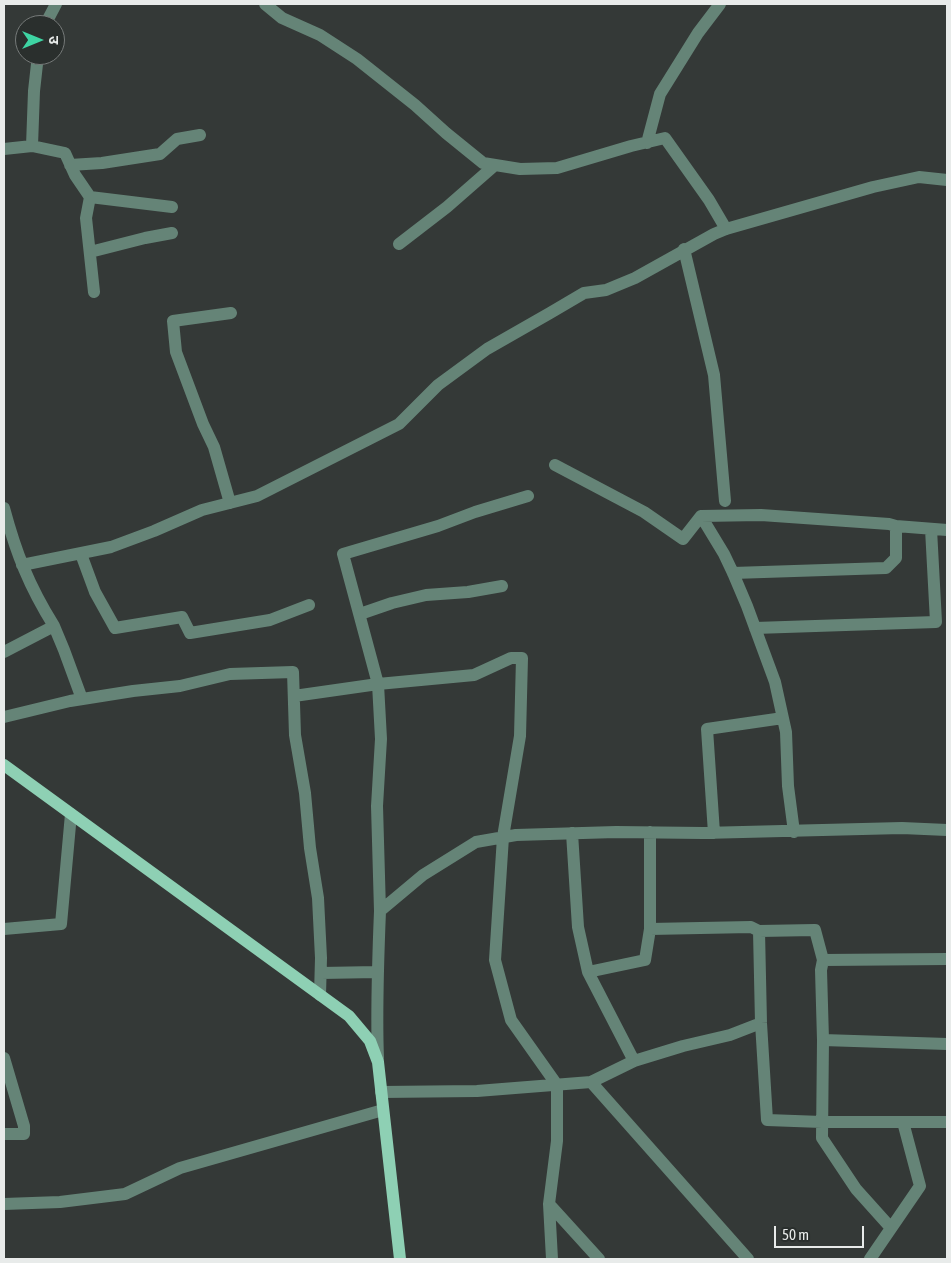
<!DOCTYPE html>
<html>
<head>
<meta charset="utf-8">
<style>
  body { margin:0 }
  #map { position:relative; width:951px; height:1263px; overflow:hidden; background:#343937; font-family:"Asap Condensed","Noto Sans Devanagari",sans-serif }
  canvas { display:block }
  .frame { position:absolute; inset:0; border:5px solid #e8ebea; pointer-events:none }
  .north { position:absolute; left:15px; top:15px; width:50px; height:50px; box-sizing:border-box; background:#2a2f2d; border:1px solid #767a79; border-radius:50%; rotate:90deg; font-size:14px; font-weight:700; line-height:20px; text-align:center; color:#e8ebea }
  .north::after { content:''; display:block; margin:auto; width:18px; height:22px; background:#3ed4a3; clip-path:polygon(50% 0,100% 100%,50% 72%,0 100%) }
  .scale { position:absolute; left:774px; top:1226px; width:90px; height:22px; box-sizing:border-box; border:2px solid #e8ebea; border-top:0; padding-left:6px; font-size:15px; line-height:18px; white-space:nowrap; color:#e8ebea; -webkit-text-stroke:4px #2a2f2d; paint-order:stroke }
</style>
</head>
<body>
<div id="map">
<canvas width="951" height="1263"></canvas>
<div class="frame"></div>
<div class="north">उ</div>
<div class="scale">50 m</div>
</div>
<script>
const c = document.querySelector('canvas').getContext('2d');
c.lineJoin = 'round';
function strokePath(path, color, width, dash) {
  c.strokeStyle = color;
  c.lineWidth = width;
  c.lineCap = dash ? 'butt' : 'round';
  c.setLineDash(dash || []);
  c.stroke(path);
}
strokePath(new Path2D(`
  M265 4 282 18 320 35 357 59 415 105 446 133 483 163 520 169 557 168 631 146 665 138 709 200 726 229
  M45 25 56 4
  M647 143 660 94 698 33 720 4
  M32 146 65 153 75 175 90 197 172 207
  M4 149 32 146 34 91 38 55
  M70 165 102 163 160 154 177 139 200 135
  M90 197 86 218 94 292
  M399 244 447 207 495 165
  M684 249 714 375 725 501
  M90 252 145 238 172 233
  M555 465 644 512 683 539 701 516 724 554 733 573 747 606 775 682 786 732 788 786 794 832
  M230 503 214 447 203 424 176 352 173 321 231 313
  M4 508C16 553 29 586 54 626L4 652
  M701 516 761 515 889 524 896 526 947 530
  M81 554 95 592 115 628 182 617 190 633 270 620 309 605
  M22 565 111 547 154 531 202 510 257 496 399 424 438 385 487 349 550 313 584 293 606 290 635 278 714 234 726 229 873 187 919 177 947 180
  M733 573 886 568 896 558V526
  M360 614 392 603 426 595 468 592 502 586
  M54 626 64 650 82 699
  M755 628 936 622 931 529
  M294 696 378 684 474 675 511 658H522L520 736 503 837 495 960 511 1020 557 1085V1141L549 1204 552 1259
  M4 717 70 701 133 691 180 686 230 674 293 672 295 735 305 793 310 848 318 898 321 958 320 995
  M572 833 578 927 588 972
  M714 833 707 729 783 718
  M380 911 377 806 381 739 378 684 343 554 438 526 475 512 528 496
  M4 929 61 924 71 814
  M650 929 751 927 759 931 815 930 823 960 821 970 823 1040 822 1138 856 1189 891 1228
  M759 931 761 1023 767 1120 822 1122H947
  M823 960 947 959
  M321 973 377 972
  M823 1040 947 1044
  M4 1058 24 1126V1134H4
  M378 1058C376 1009 378 960 380 911L423 875 476 842 516 835 616 832 703 833 902 828 947 830
  M634 1061 588 972 645 960 650 929V832
  M591 1082 634 1061 683 1046 730 1035 761 1023
  M381 1092 477 1091 591 1082 748 1259
  M4 1204 60 1202 125 1194 180 1168 383 1110
  M549 1204 599 1259
  M870 1259 920 1186 903 1122`), '#658477', 12);
strokePath(new Path2D(`
  M4 765 349 1016 370 1041 378 1062 400 1259`), '#8ed0b4', 12);
</script>
</body>
</html>
